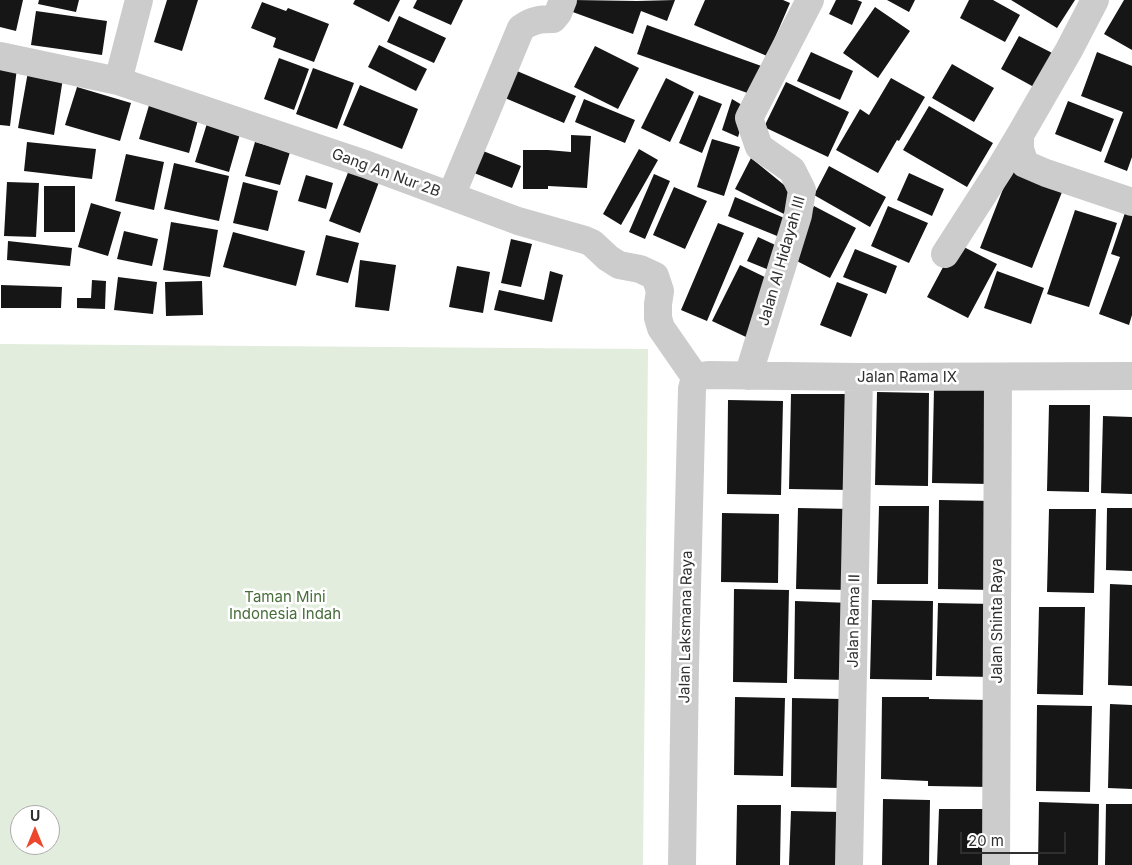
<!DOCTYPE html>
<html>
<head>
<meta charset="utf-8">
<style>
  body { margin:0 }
  #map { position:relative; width:1132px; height:865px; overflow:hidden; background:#fff; font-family:Inter,sans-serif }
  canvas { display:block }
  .north { position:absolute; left:10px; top:805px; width:50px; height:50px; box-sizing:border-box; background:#fff; border:1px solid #acacac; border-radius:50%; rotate:0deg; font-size:14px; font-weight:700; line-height:20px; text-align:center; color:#2f2f2f }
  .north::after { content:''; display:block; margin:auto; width:18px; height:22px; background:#ec472c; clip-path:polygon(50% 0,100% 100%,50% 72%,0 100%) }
  .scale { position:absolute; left:960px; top:832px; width:106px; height:22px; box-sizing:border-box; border:2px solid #2f2f2f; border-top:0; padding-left:6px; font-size:15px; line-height:18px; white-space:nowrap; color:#2f2f2f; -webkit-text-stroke:4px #fff; paint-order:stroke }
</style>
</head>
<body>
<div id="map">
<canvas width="1132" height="865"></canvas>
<div class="north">U</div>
<div class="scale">20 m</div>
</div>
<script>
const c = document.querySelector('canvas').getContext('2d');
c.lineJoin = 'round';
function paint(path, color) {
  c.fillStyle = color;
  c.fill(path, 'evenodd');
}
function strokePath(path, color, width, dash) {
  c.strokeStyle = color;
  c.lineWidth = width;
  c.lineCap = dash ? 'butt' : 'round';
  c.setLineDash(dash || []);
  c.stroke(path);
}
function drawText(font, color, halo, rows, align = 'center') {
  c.font = font + ' Inter,sans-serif';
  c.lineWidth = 5;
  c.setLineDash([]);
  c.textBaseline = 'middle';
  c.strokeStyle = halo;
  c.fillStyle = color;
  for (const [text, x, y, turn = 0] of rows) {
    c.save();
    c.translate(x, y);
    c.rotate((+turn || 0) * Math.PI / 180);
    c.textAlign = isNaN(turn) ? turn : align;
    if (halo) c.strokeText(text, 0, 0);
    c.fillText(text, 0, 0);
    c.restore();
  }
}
paint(new Path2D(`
  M0 344 648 349 643 865H0ZM20 815H50V845H20Z`), '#e2eddd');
paint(new Path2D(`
  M0 0H23L16 31 0 27Z
  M39 0H79L76 12 38 4Z
  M167 0H198L182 51 154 42Z
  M355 0H400L389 22 353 4Z
  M417 0H463L451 25 413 8Z
  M574 0 637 1 675 0 667 21 641 11 633 34 570 11Z
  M705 0H783L790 3 767 56 694 25Z
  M836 0H857L862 2 852 25 829 14Z
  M887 0H915L909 12Z
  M969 0H993L1020 15 1005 42 960 18Z
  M1011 0H1075L1057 28Z
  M1124 0H1132V50L1104 34Z
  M262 2 286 11 288 8 329 24 314 62 273 47 276 38 251 28Z
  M875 7 910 31 878 78 843 53Z
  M36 11 107 21 102 55 31 45Z
  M399 16 446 38 434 63 387 42Z
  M647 25 767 68 756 96 637 54Z
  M1019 36 1062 58 1043 92 1001 69Z
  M379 45 427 69 416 91 368 67Z
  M595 46 639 68 618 109 574 87Z
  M811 52 853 71 840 100 797 81Z
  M1097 52 1132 66V157L1127 171 1104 162 1123 112 1081 96Z
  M279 58 309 69 294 110 264 99Z
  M952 64 994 88 974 122 932 98Z
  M0 66 17 68 10 126 0 125Z
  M29 66 64 72 54 135 18 128Z
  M313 68 354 83 337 129 296 114Z
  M517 71 576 96 564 123 505 98Z
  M666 78 694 92 670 142 641 128Z
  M891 78 925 97 899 141 897 140 878 173 836 150 860 109 869 115Z
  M786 82 849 112 828 157 764 127Z
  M360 85 418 109 402 149 343 125Z
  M77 87 131 103 120 141 65 125Z
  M699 95 722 104 702 153 679 143Z
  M584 99 635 120 625 143 575 122Z
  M732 99 747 108 738 137 722 130Z
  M1068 101 1114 119 1101 152 1055 134Z
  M150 102 199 116 189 153 139 139Z
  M929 106 993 143 967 187 903 150Z
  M209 117 242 127 229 172 195 162Z
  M571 135 591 136 587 188 548 186V189H523V150H548L571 152Z
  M712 139 740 147 724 196 697 187Z
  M27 142 96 149 92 179 24 171Z
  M255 142 290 152 280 185 245 176Z
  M473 147 521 166 512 188 464 169Z
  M639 149 658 160 621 225 603 214Z
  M126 154 164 162 154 210 115 201Z
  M751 158 794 193 784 214 735 189Z
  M174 163 229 176 219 221 164 209Z
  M829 166 886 197 870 227 814 195Z
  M1012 166 1064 187 1032 268 980 248Z
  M349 170 379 182 360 233 329 221Z
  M909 173 944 189 932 216 897 200Z
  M654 174 670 181 645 239 629 232Z
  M306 175 333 183 326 209 298 201Z
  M7 182 39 183 36 237 4 236Z
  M243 182 278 191 268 231 233 223Z
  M44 186H75V232H44Z
  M674 187 707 201 685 249 653 235Z
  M735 197 789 220 782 238 728 216Z
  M1129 201 1132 203V315L1129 325 1099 314 1120 257 1111 254Z
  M91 203 121 212 108 256 78 247Z
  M814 206 856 228 830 278 787 256Z
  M888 206 928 223 909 263 871 246Z
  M1075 210 1117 223 1089 307 1047 294Z
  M171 222 218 230 210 277 163 270Z
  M718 223 744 233 707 321 681 310Z
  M124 231 158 239 152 266 117 259Z
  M233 232 305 251 296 286 223 267Z
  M326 235 359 243 348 283 316 275Z
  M758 237 784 249 774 272 747 261Z
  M511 239 532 244 521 287 501 283Z
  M8 241 72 248 70 266 7 260Z
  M956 243 997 264 968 318 927 297Z
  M855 249 897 266 886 294 843 277Z
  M360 260 396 265 389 311 355 307Z
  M740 265 773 281 746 337 712 321Z
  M457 266 490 272 483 313 449 307Z
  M550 271 563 275 552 322 494 310 499 290 544 300Z
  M997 271 1044 288 1031 324 984 308Z
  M118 277 157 282 153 314 114 310Z
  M92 280 106 281 105 309 77 308V298H91Z
  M202 281 203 315 166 316 165 282Z
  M837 282 868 294 851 337 820 325Z
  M1 285 62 287 61 308H1Z
  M934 388 992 389 990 484 932 483Z
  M877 392 929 393 928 486 875 485Z
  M791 394H853L851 490 789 489Z
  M728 400 783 401 781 495 727 494Z
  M1049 405H1090L1089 492 1047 491Z
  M1103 416 1132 417V494L1101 493Z
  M939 500 995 501 993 590 938 589Z
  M879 506H929L928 584H877Z
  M798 508 851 509 849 590 796 589Z
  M1107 508H1132V571L1106 570Z
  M1049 509H1096L1094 593 1047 592Z
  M722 513 779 514 778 583 721 582Z
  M1110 584 1132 585V686L1108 685Z
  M734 589 789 590 787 683 733 682Z
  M872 600 933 601 932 680 870 679Z
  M795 601 851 603 850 680 794 679Z
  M938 603 994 604 993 677 936 676Z
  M1039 607H1085L1083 695 1037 694Z
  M735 697 785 698 783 776 734 775Z
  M882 697H929V699L991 700 990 787 928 786V781L881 779Z
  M792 698 842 699 841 788 791 787Z
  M1110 704 1132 705V789L1108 788Z
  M1037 705 1092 706 1090 792 1036 791Z
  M883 799 930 800 929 865H882Z
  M1039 802 1099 804 1098 865H1038Z
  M1106 804H1132V865H1105Z
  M737 805H781L780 865H736Z
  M939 809H987L986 865H937Z
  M791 811 842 812 841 865H789Z`), '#161616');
strokePath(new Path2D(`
  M1095 0 1069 50 1020 135V149L1025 164 1046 173 1132 202
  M0 56 118 81 365 164 518 221 585 240 592 243 608 258 619 265 640 269 655 276 660 291 658 304V318L661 328 695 377
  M118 81 139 0
  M451 196 521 28C532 20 541 19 553 19L558 13 563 0
  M945 254 999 170 1020 135
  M748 376 798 215 802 190 792 170 759 147 749 118 810 0
  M682 865 685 666 692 389 695 377 708 375 859 377 1132 376
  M849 865 859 377
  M996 865 998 377`), '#ccc', 28);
drawText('15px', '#2f2f2f', '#fff', [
  ["Gang An Nur 2B",386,173,20],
  ["Jalan Al Hidayah III",782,261,-74],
  ["Jalan Rama IX",907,377],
  ["Jalan Rama II",854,621,-89],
  ["Jalan Shinta Raya",997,621,-90],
  ["Jalan Laksmana Raya",686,627,-89]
]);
drawText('15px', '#486d3b', '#fff', [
  ["Taman Mini",285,597],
  ["Indonesia Indah",285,614]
]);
</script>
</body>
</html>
